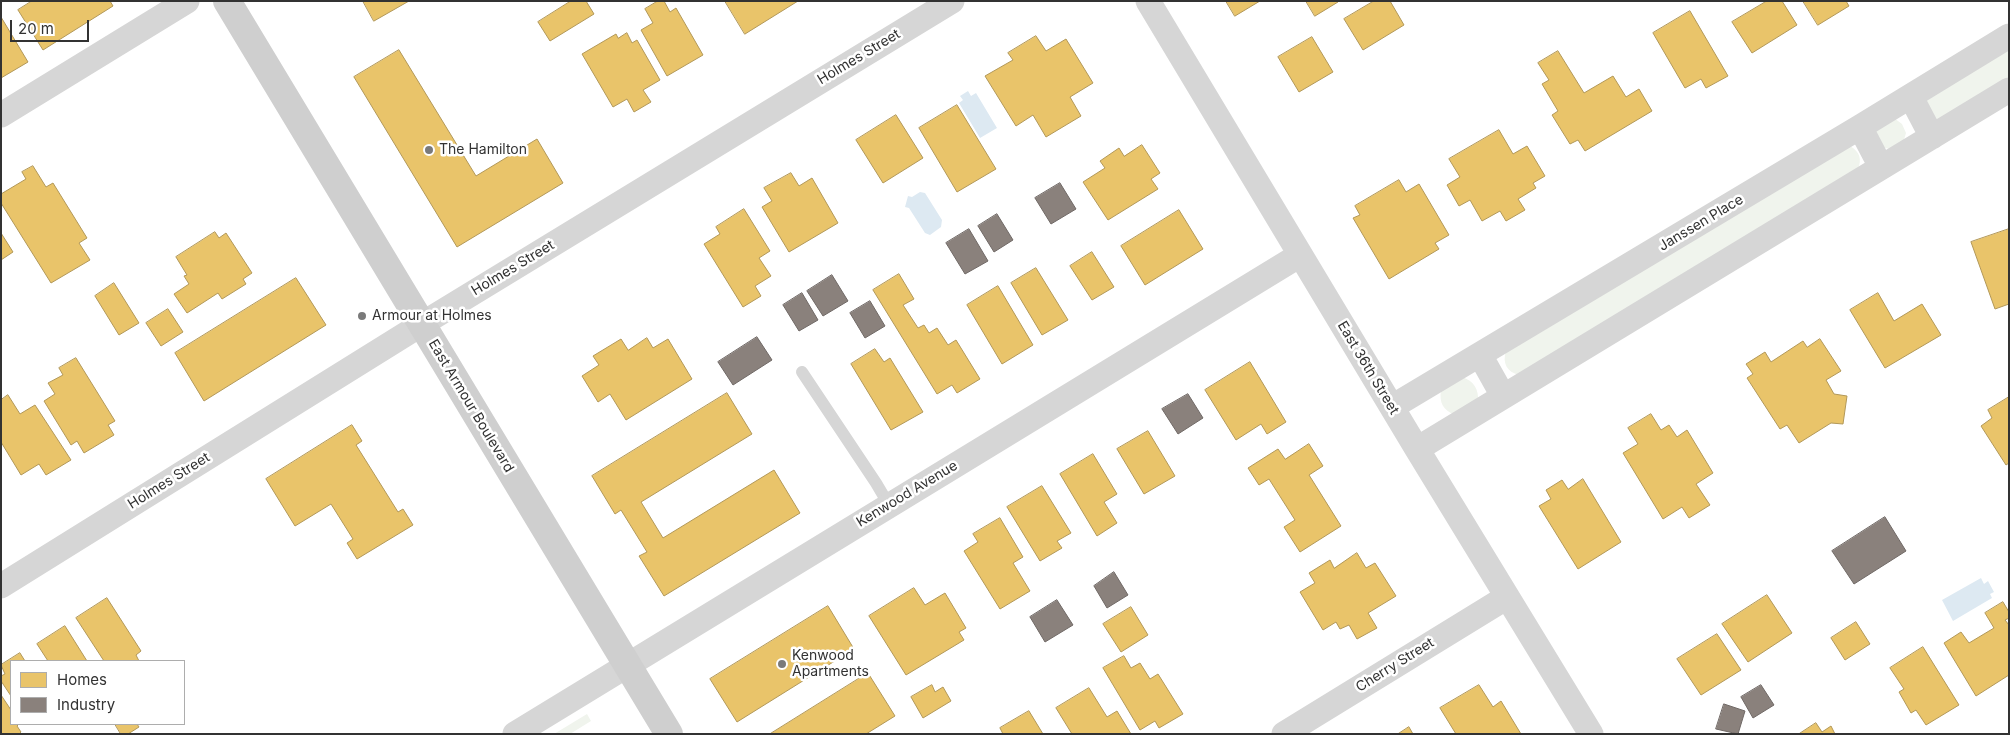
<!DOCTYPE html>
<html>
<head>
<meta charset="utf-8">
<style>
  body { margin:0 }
  #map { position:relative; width:2010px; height:735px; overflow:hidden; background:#fff; font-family:Inter,sans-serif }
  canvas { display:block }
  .frame { position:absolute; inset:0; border:2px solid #323232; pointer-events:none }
  .legend { position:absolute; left:10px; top:660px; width:175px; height:65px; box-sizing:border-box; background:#fff; border:1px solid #adadad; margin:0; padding:6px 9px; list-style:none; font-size:15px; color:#323232 }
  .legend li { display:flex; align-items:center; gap:10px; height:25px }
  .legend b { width:25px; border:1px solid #adadad }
  .scale { position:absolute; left:10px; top:20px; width:79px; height:22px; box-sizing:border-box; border:2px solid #323232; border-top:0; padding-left:6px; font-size:15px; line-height:18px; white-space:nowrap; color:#323232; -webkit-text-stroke:4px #fff; paint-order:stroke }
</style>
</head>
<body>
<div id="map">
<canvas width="2010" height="735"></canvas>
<div class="frame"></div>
<ul class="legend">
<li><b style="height:14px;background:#e9c46a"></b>Homes</li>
<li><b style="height:14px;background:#8a817c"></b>Industry</li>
</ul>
<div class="scale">20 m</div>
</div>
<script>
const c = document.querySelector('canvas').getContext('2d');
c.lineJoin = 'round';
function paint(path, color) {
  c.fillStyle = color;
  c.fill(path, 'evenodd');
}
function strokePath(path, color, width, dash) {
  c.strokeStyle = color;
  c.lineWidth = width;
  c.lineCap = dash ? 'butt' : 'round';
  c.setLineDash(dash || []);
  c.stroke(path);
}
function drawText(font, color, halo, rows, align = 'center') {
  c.font = font + ' Inter,sans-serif';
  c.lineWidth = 5;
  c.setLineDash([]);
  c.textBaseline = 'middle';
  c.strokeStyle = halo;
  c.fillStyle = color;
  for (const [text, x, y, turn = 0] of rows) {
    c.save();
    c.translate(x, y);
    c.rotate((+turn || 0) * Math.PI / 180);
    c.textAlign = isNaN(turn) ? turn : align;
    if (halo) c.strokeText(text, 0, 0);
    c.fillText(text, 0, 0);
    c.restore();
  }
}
paint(new Path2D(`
  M2009 43V79L1945 118 1934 120 1924 98Z
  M1894 118 1902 124 1906 133 1903 143 1890 149 1885 148 1876 137V127Z
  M1850 146C1860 152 1862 159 1858 169L1519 375C1507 372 1502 363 1506 351Z
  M1462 377C1474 381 1479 389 1478 402L1455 415C1443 410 1439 403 1441 390Z
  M587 714 591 721 570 734H554Z`), '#f0f4ed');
paint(new Path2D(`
  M968 91 971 96 976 93 997 128 980 138 959 103 963 100 960 96Z
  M920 192 925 193 942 220 941 227 930 235 925 233 909 208 905 207 908 196 912 197Z
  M1981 578 1984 584 1988 581 1994 592 1990 594 1992 598 1953 621 1942 600Z`), '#dde9f2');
const homes = new Path2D(`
  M32 1H110L113 6 43 50 18 10Z
  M363 1H409L374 21Z
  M571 1H586L594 14 550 41 538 22Z
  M658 1H664L670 12 676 8 703 55 667 76 641 30 653 23 645 9Z
  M725 1H798L745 34Z
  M1226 1H1260L1235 16Z
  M1306 1H1338V2L1315 16Z
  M1374 1H1390L1404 25 1363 50 1344 19Z
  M1767 1H1782L1797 25 1752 53 1732 22Z
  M1803 1H1846L1849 6 1818 25Z
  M1690 11 1728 76 1706 88 1701 79 1685 88 1653 33Z
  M1 17 28 62 1 78Z
  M627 33 632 43 637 40 660 80 643 90 651 102 634 112 627 99 613 107 582 54 616 34 618 38Z
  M1036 36 1046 51 1066 39 1093 83 1070 97 1081 116 1046 137 1033 115 1016 126 985 76 1013 60 1008 53Z
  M1312 37 1333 72 1299 92 1278 57Z
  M399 50 476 176 537 139 563 183 457 247 354 77Z
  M1558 51 1584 93 1613 76 1626 97 1639 89 1652 111 1585 151 1578 140 1570 144 1552 115 1558 111 1542 84 1549 80 1538 63Z
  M957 105 996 169 957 192 919 128Z
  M896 115 923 158 883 183 856 140Z
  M1499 130 1513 154 1527 146 1545 176 1533 183 1536 188 1518 199 1525 210 1506 221 1500 211 1482 221 1470 200 1459 206 1447 185 1460 177 1449 159Z
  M1142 145 1160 173 1151 179 1158 189 1108 220 1083 182 1105 168 1100 161 1119 148 1124 156Z
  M33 166 46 187 53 183 87 238 79 243 90 260 51 283 1 203V194L26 179 22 172Z
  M791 173 799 186 812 178 838 223 789 252 762 207 772 201 764 188Z
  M1399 180 1406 192 1419 184 1449 235 1435 243 1439 249 1389 279 1353 218 1360 215 1355 206Z
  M744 209 770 251 759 258 771 276 755 286 761 296 743 307 704 244 720 234 716 227Z
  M1179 210 1203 249 1145 285 1121 246Z
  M2009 229V304L1995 309 1971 242Z
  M215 232 219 238 226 233 252 273 243 279 246 284 222 299 218 293 187 313 174 294 189 284 184 276 187 275 176 257Z
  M1 233 13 252 1 260Z
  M1092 252 1114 287 1092 300 1070 266Z
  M1036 268 1068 320 1042 335 1011 283Z
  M899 274 914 299 903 305 918 328 924 325 929 333 937 328 948 345 956 340 980 379 957 393 952 385 937 394 873 290Z
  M296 278 326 325 204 401 175 353Z
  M114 283 139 323 119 335 95 296Z
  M998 286 1033 345 1002 364 967 305Z
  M1878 293 1894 321 1922 304 1941 335 1885 368 1850 310Z
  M168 309 183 332 161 346 146 323Z
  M647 338 653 348 668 339 692 379 626 420 610 394 598 402 582 376 599 365 593 356 621 339 628 350Z
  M1820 339 1841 371 1826 380 1834 394 1847 396 1843 424 1831 423 1799 443 1787 425 1780 429 1747 378 1753 374 1746 364 1765 352 1771 362 1803 341 1807 347Z
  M875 349 884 362 890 358 923 412 891 430 851 364Z
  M76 358 115 421 108 425 114 435 84 453 77 441 71 445 44 401 55 394 48 383 63 375 59 368Z
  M1250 362 1286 422 1267 434 1261 424 1236 440 1205 390Z
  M727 393 752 434 641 502 663 538 774 470 800 513 664 596 639 556 647 552 621 510 615 514 592 476Z
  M8 395 20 414 35 405 71 460 46 475 39 464 21 475 1 442V400Z
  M2009 397V463L2006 465 1981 426 1992 418 1988 410Z
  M1651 414 1661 430 1669 425 1677 437 1687 430 1713 473 1696 484 1710 505 1689 518 1682 507 1663 519 1623 453 1638 444 1628 428Z
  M352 425 362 441 356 445 398 512 403 509 413 525 357 559 347 543 353 539 331 504 295 526 266 479Z
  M1148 431 1175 476 1144 494 1117 449Z
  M1309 444 1323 466 1309 475 1341 526 1300 552 1284 527 1295 520 1269 479 1259 485 1248 468 1278 449 1285 459Z
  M1093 454 1117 494 1104 502 1117 523 1097 536 1060 474Z
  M1583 479 1621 542 1578 569 1539 506 1551 499 1546 490 1562 480 1568 489Z
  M1042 486 1071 533 1057 541 1062 548 1040 561 1007 507Z
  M1000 518 1023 557 1013 563 1030 591 1000 609 964 551 978 542 973 534Z
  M1357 553 1366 568 1375 563 1396 596 1368 613 1377 628 1357 639 1349 625 1340 629 1336 622 1323 630 1300 592 1315 583 1309 573 1330 560 1334 568Z
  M914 588 925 605 945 593 966 628 959 632 964 640 906 675 869 616Z
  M1767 595 1792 633 1748 662 1722 624Z
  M107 598 141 651 136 655 139 661H104L76 618Z
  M2003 602 2009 612V618L2005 620 2009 625V675L1976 696 1944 643 1961 632 1969 643 1994 628 1985 613Z
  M828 606 854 649 737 722 710 679Z
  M1131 607 1148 635 1121 652 1103 624Z
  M1856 622 1870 644 1845 660 1831 638Z
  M65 626 87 661H48L37 644Z
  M1717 634 1741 670 1701 695 1677 659Z
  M1923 647 1959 705 1926 725 1916 710 1911 713 1899 692 1904 689 1890 668Z
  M20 653 25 661H11V696L1 681V676L5 674 1 665Z
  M1124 656 1131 668 1140 663 1150 679 1158 674 1183 714 1159 728 1155 721 1140 730 1103 668Z
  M868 673 895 716 866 734H770Z
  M932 685 935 692 943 687 951 701 923 718 911 697Z
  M1479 685 1493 707 1501 701 1521 734H1456L1440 708Z
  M1089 688 1107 717 1117 711 1131 734H1072L1056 708Z
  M1 695 11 710V724H19L17 726 21 732 19 734H1Z
  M1029 711 1043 734H1003L1000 728Z
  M1816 723 1822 732 1831 726 1835 734H1799Z
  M115 724H137L139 727 128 734H121Z
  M1409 727 1413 734H1398Z`);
paint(homes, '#e9c46a');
strokePath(homes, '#b29859', 1);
const industry = new Path2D(`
  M1060 183 1076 209 1051 224 1035 198Z
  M997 214 1013 240 994 252 978 226Z
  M969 229 988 261 965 274 946 243Z
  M832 275 848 301 823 316 807 291Z
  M802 293 818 320 799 331 783 305Z
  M870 301 885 326 865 338 850 313Z
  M757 337 772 360 733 385 718 362Z
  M1188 394 1203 418 1178 434 1162 409Z
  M1885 517 1906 551 1854 584 1832 551Z
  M1114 572 1128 595 1107 608 1094 586Z
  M1057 600 1073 625 1045 642 1030 617Z
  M1761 685 1774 705 1753 718 1741 697Z
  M1724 704 1745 711 1738 734 1716 729Z`);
paint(industry, '#8a817c');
strokePath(industry, '#706966', 1);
strokePath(new Path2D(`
  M802 372 876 483 889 505`), '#d6d6d6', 12);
strokePath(new Path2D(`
  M1148 1 1417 449 1591 734
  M1911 97 1932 137
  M1 115 187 1
  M1860 127 1881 167
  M1480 355 1503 396
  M1392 407 1860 127 2009 36
  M1417 449 2009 90
  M1 586 422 324 952 1
  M515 734 1300 255
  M1284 734 1507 597`), '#d6d6d6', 25);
strokePath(new Path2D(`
  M227 1 669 734`), '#cfcfcf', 28);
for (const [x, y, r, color] of [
  [429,150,5,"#7a7a7a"],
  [362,316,5,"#7a7a7a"],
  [782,664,5,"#7a7a7a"]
]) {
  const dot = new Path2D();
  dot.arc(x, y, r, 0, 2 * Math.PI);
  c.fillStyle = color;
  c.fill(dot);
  strokePath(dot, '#fff', 2);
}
drawText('14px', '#323232', '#fff', [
  ["Holmes Street",859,57,-31],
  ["Janssen Place",1701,223,-31],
  ["Holmes Street",513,268,-31],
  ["East 36th Street",1368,368,59],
  ["East Armour Boulevard",471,406,59],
  ["Holmes Street",169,481,-32],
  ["Kenwood Avenue",907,494,-31],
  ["Cherry Street",1395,665,-32]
]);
drawText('14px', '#323232', '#fff', [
  ["The Hamilton",439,150],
  ["Armour at Holmes",372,316],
  ["Kenwood",792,656],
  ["Apartments",792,672]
], 'left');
</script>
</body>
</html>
